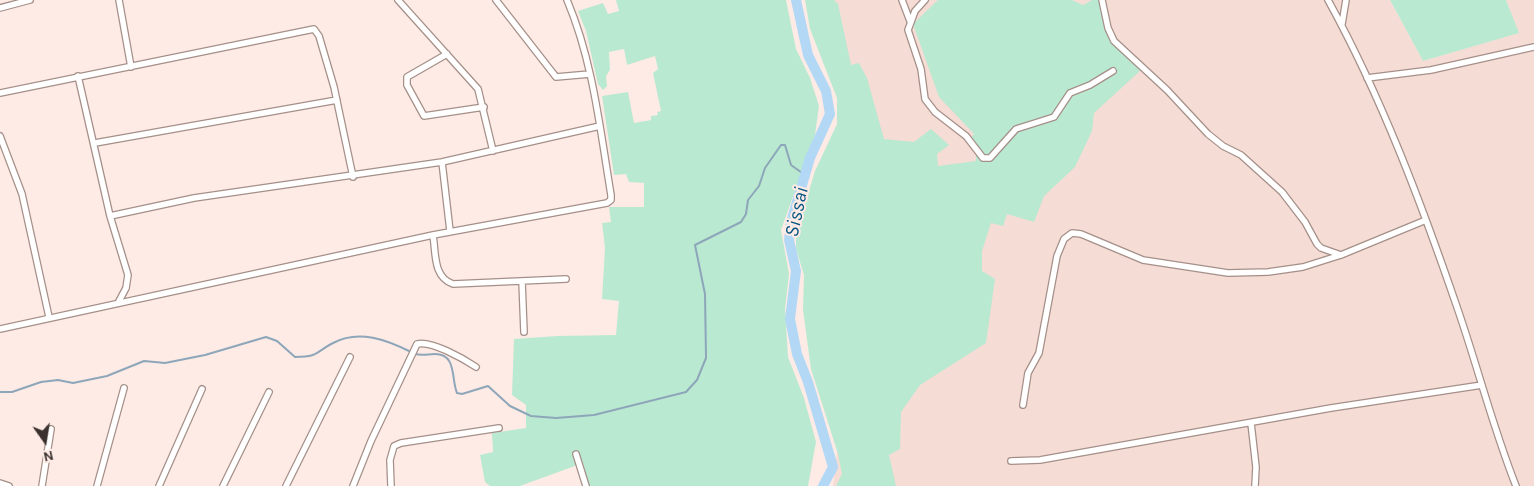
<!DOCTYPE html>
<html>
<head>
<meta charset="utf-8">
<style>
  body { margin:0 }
  #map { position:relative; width:1534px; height:486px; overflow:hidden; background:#feebe5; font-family:Karla,sans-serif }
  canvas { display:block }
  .north { position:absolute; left:20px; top:416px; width:50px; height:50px; -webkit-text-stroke:4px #feebe5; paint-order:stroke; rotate:167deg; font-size:14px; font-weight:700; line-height:20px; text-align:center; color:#3a312e }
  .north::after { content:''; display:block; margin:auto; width:18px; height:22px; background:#3a312e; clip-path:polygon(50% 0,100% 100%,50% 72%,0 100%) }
</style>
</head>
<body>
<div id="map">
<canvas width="1534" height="486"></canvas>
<div class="north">N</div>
</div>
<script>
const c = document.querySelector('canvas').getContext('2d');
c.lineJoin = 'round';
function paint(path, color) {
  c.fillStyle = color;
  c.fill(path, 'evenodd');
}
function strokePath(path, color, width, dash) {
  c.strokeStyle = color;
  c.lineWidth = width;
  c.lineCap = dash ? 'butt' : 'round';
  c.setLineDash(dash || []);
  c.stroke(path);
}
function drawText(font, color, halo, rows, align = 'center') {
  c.font = font + ' Karla,sans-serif';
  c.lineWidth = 4;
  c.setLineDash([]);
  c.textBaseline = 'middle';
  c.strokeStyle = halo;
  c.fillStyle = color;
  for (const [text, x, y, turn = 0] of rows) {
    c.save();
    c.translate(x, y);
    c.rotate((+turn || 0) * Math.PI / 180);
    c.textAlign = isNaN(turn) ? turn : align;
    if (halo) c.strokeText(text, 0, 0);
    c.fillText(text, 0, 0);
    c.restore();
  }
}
paint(new Path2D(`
  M814 0H1390L1423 61 1518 33 1506 0H1534V486H833L839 435 845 123Z`), '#f5dcd5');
paint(new Path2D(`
  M616 0H786L796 49 810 78 819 106 815 135 781 230 789 274 785 309 788 357 804 398 816 442 808 486H589L583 463 520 486H490L485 482 480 455 493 452 492 433 526 428V405L512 395 514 339 557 336 616 335 619 301 602 299 605 248 602 223 611 222 609 207H644V183L629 182 626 174 614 175 602 96 628 92 634 123 651 120V116L658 115 657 112 661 111 653 73 658 69 655 56 627 65 624 49 609 52 610 70 606 76 607 86 603 90 598 84 586 31 578 11 603 3 608 14 619 11Z
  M805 0H834L838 4 851 65 859 63 867 78 884 139 914 142 931 129 949 145 937 154 938 166 976 161V146L971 138 974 134 939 97 913 24 938 0H1072L1083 5 1092 0H1099C1105 38 1114 45 1141 70L1094 113 1092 131 1075 167 1044 196 1034 222 1007 214 1003 226 991 223 982 251V271L995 279 986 343 920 385 901 412 900 449 889 455 896 486H836L842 474 838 454 811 369 803 310 804 275 796 249V233L815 171 837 124V98L810 29Z
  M1390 0H1506L1519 33 1423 61Z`), '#bae9d2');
strokePath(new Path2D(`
  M415 354C423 356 428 354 435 354 457 354 451 379 457 393L462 394 488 386 510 406 531 416 556 418 594 415 686 392 697 380 706 358 705 294 695 245 741 222 746 214 748 200 759 186 765 168 781 145H785L791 165 805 175
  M0 392H12L41 382 58 380 73 383 107 376 144 361 165 363 205 355 266 337 277 341 295 357C320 357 315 352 333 343 359 329 387 340 411 352`), '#8ea6b9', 2);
strokePath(new Path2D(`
  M796 0 808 55 826 91 830 114 810 158 791 222 789 240 796 271 790 319 797 354 808 382 833 467 823 486`), '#b2d8f5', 10);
const minor = new Path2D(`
  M119 0 131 67
  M398 0 478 89 493 151
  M496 0 556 77 590 74
  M902 0 910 21
  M925 0 915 11 908 30 921 69 925 99 935 112 966 136 983 158H990L1016 129 1054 117 1070 93 1090 85 1113 71
  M1102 0 1108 28 1114 41 1167 90 1208 134 1223 146 1241 155 1282 192 1305 222 1317 244 1321 248 1341 255
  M1328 0C1382 98 1422 205 1458 310 1478 368 1493 428 1516 486
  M0 8 30 0
  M1342 24 1346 0
  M447 54 407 77V85L424 116 484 107
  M78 76 110 216 128 275 126 288 118 303
  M1367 78 1431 70 1534 47
  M0 93 314 29 319 36 334 87 353 177
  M0 136 22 194 49 317
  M95 143 337 100
  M442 162 450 231
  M110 216 194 198 442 162 600 126
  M433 235C436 254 433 277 453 284L566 279
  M522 281 524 332
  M0 329 433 235 607 203 611 200V195C600 129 593 61 567 0
  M1023 405 1028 373 1039 353 1057 256 1064 239 1072 233 1081 234 1143 260 1228 273 1268 272 1303 267 1341 255 1426 220
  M1251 423 1256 467 1255 486
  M576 454 586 486
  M1011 461 1040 460 1331 408 1482 385
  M0 483 9 486
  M42 486 51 429
  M97 486 124 388
  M159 486 202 389
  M223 486 269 392
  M286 486 350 357
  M353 486 371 441 417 344C431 340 464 359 476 367
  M391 486 390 460 394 446 401 443 499 428`);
strokePath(minor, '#a59089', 8);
strokePath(minor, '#fff', 5.5);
drawText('italic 20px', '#075784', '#feebe5', [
  ["Sissai",797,212,-78]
]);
</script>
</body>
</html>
